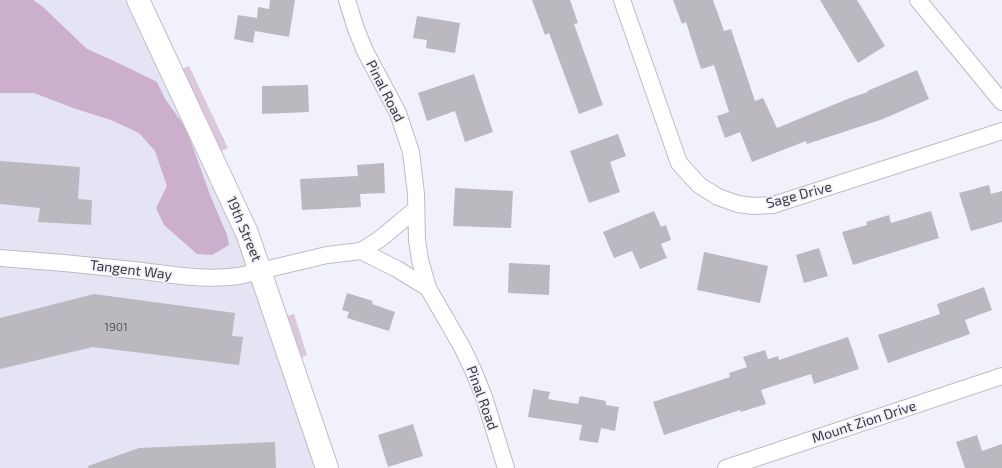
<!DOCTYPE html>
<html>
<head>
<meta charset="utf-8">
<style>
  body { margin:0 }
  canvas { display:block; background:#f1f1fb }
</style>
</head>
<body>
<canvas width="1002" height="468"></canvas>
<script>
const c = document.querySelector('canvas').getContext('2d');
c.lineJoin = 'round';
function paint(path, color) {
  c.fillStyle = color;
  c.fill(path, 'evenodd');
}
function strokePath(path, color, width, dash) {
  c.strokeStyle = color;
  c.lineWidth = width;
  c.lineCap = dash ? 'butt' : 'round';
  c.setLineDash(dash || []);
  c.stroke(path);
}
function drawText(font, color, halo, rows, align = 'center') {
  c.font = font + ' "Exo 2",sans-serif';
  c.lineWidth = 3.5;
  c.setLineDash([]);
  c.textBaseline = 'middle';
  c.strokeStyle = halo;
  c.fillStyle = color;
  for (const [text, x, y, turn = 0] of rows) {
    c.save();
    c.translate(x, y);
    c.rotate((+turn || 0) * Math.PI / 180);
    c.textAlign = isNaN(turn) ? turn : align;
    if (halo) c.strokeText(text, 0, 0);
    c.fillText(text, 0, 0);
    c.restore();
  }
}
paint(new Path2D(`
  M0 0H125L245 255 318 468H0Z`), '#e4e4f5');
paint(new Path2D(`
  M189 66 228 148 221 151 182 69Z
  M294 314 307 355 301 358 287 316Z`), '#dcc8dc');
paint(new Path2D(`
  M0 0H33L43 7 87 49 112 60 157 82 165 99 186 128 210 195 227 235 229 245 212 255 197 254 164 225 156 208 167 186 155 151 139 133 111 120 76 109 34 93H0Z`), '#ccaecd');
paint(new Path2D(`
  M270 0H295L289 37 255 31 253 43 234 39 238 15 257 18 258 7 269 9Z
  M532 0H570L578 23 574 24 603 105 579 114 549 33 545 35Z
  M673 0H713L724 31 731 29 755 101 763 98 777 128 850 98 868 92 867 91 917 70 929 99 883 119 807 144 806 141 752 162 740 132 725 138 717 116 729 112 714 65 701 69 686 22 682 24Z
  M820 0H857L885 46 858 63Z
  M417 16 460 23 455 53 426 48 427 40 413 38Z
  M474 74 493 132 465 142 455 111 427 121 418 93Z
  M308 85 309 112 262 114V86Z
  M618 134 626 156 610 162 620 192 589 203 570 151Z
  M0 161 80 167 78 199 92 200 91 225 38 222 40 208 0 204Z
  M384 163 385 193 360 194 361 207 302 210 300 179 358 176 357 165Z
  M989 185 991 194 1002 191V222L971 231 959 193Z
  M455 188 513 191 511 228 453 226Z
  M654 211 661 227 666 225 671 240 661 244 667 258 640 269 632 251 614 258 603 232Z
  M931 211 939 238 853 265 842 232 867 225 866 222 889 215 891 223Z
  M819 248 828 276 804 283 796 255Z
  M704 252 768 266 760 303 697 290Z
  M509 263 550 265 549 295 508 293Z
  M984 287 992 310 965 320 970 334 888 363 878 335 940 314 937 304Z
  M347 293 373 301 372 304 395 312 389 331 347 318 349 312 342 310Z
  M94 294 235 313 232 336 243 337 239 365 93 347 0 369V318Z
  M848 337 859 369 814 384 811 374 761 390 766 404 741 412 740 410 664 435 653 402 730 377 729 373 747 367 743 357 765 350 768 359 778 356 779 360Z
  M533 389 550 392 548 399 578 404 580 396 606 401V405L619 407 615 431 601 428 598 443 579 440 582 425 528 417Z
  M413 424 423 456 388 467 378 435Z
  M977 435 982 451 1002 444V468H965L956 442Z
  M275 442 276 468H89L88 466 139 448Z`), '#bcb8c0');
const street = new Path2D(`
  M347 0 356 29 365 51 398 113 411 152 416 194 417 240 420 260 428 288 462 347 473 370 484 397 506 468
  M622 0 679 163 699 185 718 197 738 204 753 206 773 205 1002 131
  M918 0 1002 102
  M361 251 397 269 428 288
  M0 258C45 261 89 265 133 270 169 274 203 281 239 276L327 255 361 251 380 239 416 209
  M726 468 1002 376`);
const secondary = new Path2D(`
  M138 0 247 233 327 468`);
strokePath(street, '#bcbcc5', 18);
strokePath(secondary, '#bcbcc5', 24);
strokePath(street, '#fff', 16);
strokePath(secondary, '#fff', 22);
drawText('12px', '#5b5a5f', null, [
  ["1901",116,327]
]);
drawText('14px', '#3b3b3f', '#f1f1fb', [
  ["Pinal Road",385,91,63],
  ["Sage Drive",799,195,-15],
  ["19th Street",244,229,67],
  ["Tangent Way",131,270,7],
  ["Pinal Road",482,398,70],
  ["Mount Zion Drive",864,422,-18]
]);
</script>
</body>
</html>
